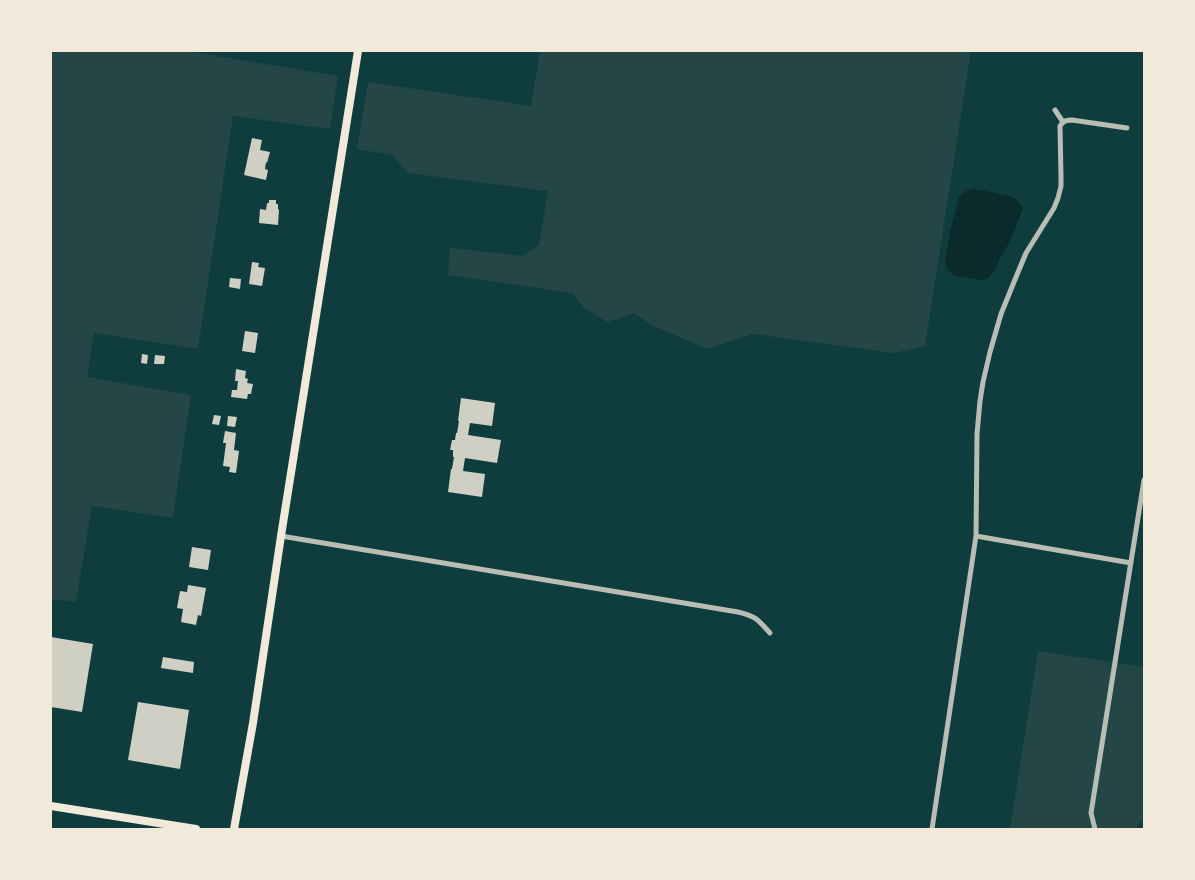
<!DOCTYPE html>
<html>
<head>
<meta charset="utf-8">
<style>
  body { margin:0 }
  #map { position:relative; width:1195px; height:880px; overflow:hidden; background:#0f3d3e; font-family:Cabin,sans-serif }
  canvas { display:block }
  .frame { position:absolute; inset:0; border:52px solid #f1e9da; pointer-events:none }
</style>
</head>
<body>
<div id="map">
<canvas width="1195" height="880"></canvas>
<div class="frame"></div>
</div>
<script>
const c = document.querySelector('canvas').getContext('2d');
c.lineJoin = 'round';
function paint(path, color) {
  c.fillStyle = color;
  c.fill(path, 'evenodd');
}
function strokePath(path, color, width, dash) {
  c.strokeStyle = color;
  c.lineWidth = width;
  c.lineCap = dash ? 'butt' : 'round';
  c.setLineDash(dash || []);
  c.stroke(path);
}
paint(new Path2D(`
  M51 51H186L338 76 330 129 233 116 198 349 94 333 87 377 191 395 173 518 92 506 76 602 51 599Z
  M540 51H971L925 346 894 353 753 334 708 349 653 326 634 313 607 322 583 307 573 293 448 275 450 248 523 256 539 245 548 191 408 173 392 155 357 149 368 82 531 106Z
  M1038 651 1144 667V819L1137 825V829H1010Z`), '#244646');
paint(new Path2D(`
  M975 189 1010 196 1017 200 1023 208 1010 242 1000 257 996 269 988 278 982 280 955 276 946 269 945 259 950 232 959 197 966 191Z`), '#0a2a2b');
paint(new Path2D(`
  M252 138 262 140 260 150 270 152 267 163 266 162 265 169 268 170 266 180 244 175Z
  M269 200H276V204H278V209L279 210 278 225 259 223 260 209 266 210 267 203H269Z
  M252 262 259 263 258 267 265 268 262 286 249 284Z
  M230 278 241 279 240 289 229 287Z
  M245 331 258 333 255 353 242 351Z
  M142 354 148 355 147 364 141 363Z
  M155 355 165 356 164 364H154Z
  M236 369 246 371 245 378 248 379 247 383 253 384 251 394H248L247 399 231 397 232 390H237L238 381H235Z
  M461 398 495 403 492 426 470 423 468 435 501 440 497 463 465 458 463 471 485 474 482 497 448 492 451 469H452L454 457H453V450H450L452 440H455L456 433H457L459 421H458Z
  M214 415 221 416 219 425 212 424Z
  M228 416 237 417 235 427 227 426Z
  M225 431 236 433 234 450 239 451 236 473 229 472 230 467 223 466 226 443H223Z
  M192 547 211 550 208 570 189 567Z
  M188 585 206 588 201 616 198 615 196 625 181 622 183 609 177 608 180 591 187 592Z
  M51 637 93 644 82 712 51 707Z
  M163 657 194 662 193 673 161 668Z
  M138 702 189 710 180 769 128 760Z`), '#cfcfc3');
strokePath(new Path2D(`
  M1055 110 1063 122
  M281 536 738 612C756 616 758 620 770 633
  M976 536 1131 563
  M932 829 976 536 977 434 980 401 983 382 990 352 1001 314 1014 282 1026 253 1054 208 1058 198 1061 186V177L1060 126C1063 121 1066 120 1072 120L1127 128
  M1095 829 1091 813 1144 480`), '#b8beb3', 5);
strokePath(new Path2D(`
  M51 806 196 829
  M234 829 253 723 281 536 358 51`), '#f1e9da', 8);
</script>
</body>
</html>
